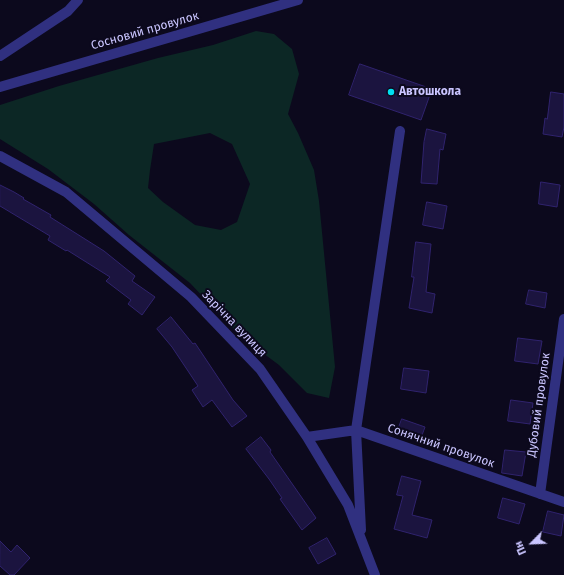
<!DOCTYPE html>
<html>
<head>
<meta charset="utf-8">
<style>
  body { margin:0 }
  #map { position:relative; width:564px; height:575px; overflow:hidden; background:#0c091d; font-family:"Fira Sans",sans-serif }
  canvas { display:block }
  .north { position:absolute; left:512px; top:523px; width:40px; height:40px; -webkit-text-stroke:3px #0c091d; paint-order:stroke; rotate:246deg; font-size:11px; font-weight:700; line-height:16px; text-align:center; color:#cac5ff }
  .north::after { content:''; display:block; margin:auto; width:14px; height:18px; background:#cac5ff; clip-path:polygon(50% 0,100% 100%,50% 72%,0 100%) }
</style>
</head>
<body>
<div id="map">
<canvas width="564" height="575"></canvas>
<div class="north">Пн</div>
</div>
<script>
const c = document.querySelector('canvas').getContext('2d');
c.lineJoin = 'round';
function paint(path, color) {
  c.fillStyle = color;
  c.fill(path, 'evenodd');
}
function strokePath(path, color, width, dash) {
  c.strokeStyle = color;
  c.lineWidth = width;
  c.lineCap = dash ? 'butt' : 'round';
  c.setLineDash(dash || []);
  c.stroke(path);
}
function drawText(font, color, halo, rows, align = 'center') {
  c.font = font + ' "Fira Sans",sans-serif';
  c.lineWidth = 4;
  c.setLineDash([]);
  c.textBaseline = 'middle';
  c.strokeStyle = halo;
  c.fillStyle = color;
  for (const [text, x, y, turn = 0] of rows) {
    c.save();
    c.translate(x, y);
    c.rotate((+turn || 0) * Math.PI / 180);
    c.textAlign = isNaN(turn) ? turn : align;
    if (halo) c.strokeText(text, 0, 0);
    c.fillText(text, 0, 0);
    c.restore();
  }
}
paint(new Path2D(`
  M256 31 274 34 292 49 299 74 288 114 298 133 314 170 319 201 335 367 329 398 307 393 279 365 240 336 190 283 129 235 94 204 48 169 0 139V105L59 86 158 58 213 45ZM210 133 232 144 250 184 237 222 221 230 195 225 163 202 148 188 150 170 154 144Z`), '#0c2725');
const building = new Path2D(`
  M360 64 432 89 421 120 349 95Z
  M551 92 564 94V127L562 137 543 134 545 118 547 119Z
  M427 129 446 134 443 150 440 149 437 184 421 183 424 142Z
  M541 182 560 185 557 207 539 204Z
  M0 185 14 192 24 198 23 199 51 215 50 217 104 251 135 276 132 281 155 297 142 315 128 304 131 300 106 281 110 277 67 250 66 251 48 240 50 236 0 206Z
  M427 202 447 206 443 229 423 225Z
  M416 242 431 244 426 292 435 294 432 313 409 308 414 277H412Z
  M529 290 547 293 545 308 526 304Z
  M171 317 193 344 195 343 233 400 247 416 232 427 212 400 203 407 192 390 198 386 172 347 157 329Z
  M518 338 542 341 538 364 515 361Z
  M404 368 429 371 426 393 401 389Z
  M511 400 533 403 530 424 508 421Z
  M402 419 425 427 421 438 398 430Z
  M261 437 271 450 270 452 316 518 302 530 280 499 282 498 269 479 246 449Z
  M505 450 526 452 522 476 502 473Z
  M402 476 421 481 412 515 432 520 427 538 394 529 403 496 397 495Z
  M503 498 525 504 519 524 498 518Z
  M548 511 564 515 561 536 543 532Z
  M327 538 336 554 318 564 309 548Z
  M0 541 11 552 17 545 30 558 14 575H10L0 566Z`);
paint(building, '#1b143f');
strokePath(building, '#30236e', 1);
strokePath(new Path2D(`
  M0 56 68 11 78 0
  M0 87 298 0
  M0 156 66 192 191 297 260 369 307 437 348 505 375 575
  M307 437 356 430 564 502
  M540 494 564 319
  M361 530 356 430 400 131`), '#303080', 10);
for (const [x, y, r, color] of [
  [391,92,4,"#00dff0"]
]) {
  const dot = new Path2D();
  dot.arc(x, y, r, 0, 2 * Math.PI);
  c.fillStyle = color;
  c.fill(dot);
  strokePath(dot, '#0c091d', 1.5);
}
drawText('12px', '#cac5ff', '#0c091d', [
  ["Сосновий провулок",145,31,-16],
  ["Зарічна вулиця",234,324,46],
  ["Дубовий провулок",539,405,-82],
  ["Сонячний провулок",441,446,19]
]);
drawText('bold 12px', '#cac5ff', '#0c091d', [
  ["Автошкола",399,92]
], 'left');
</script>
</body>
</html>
